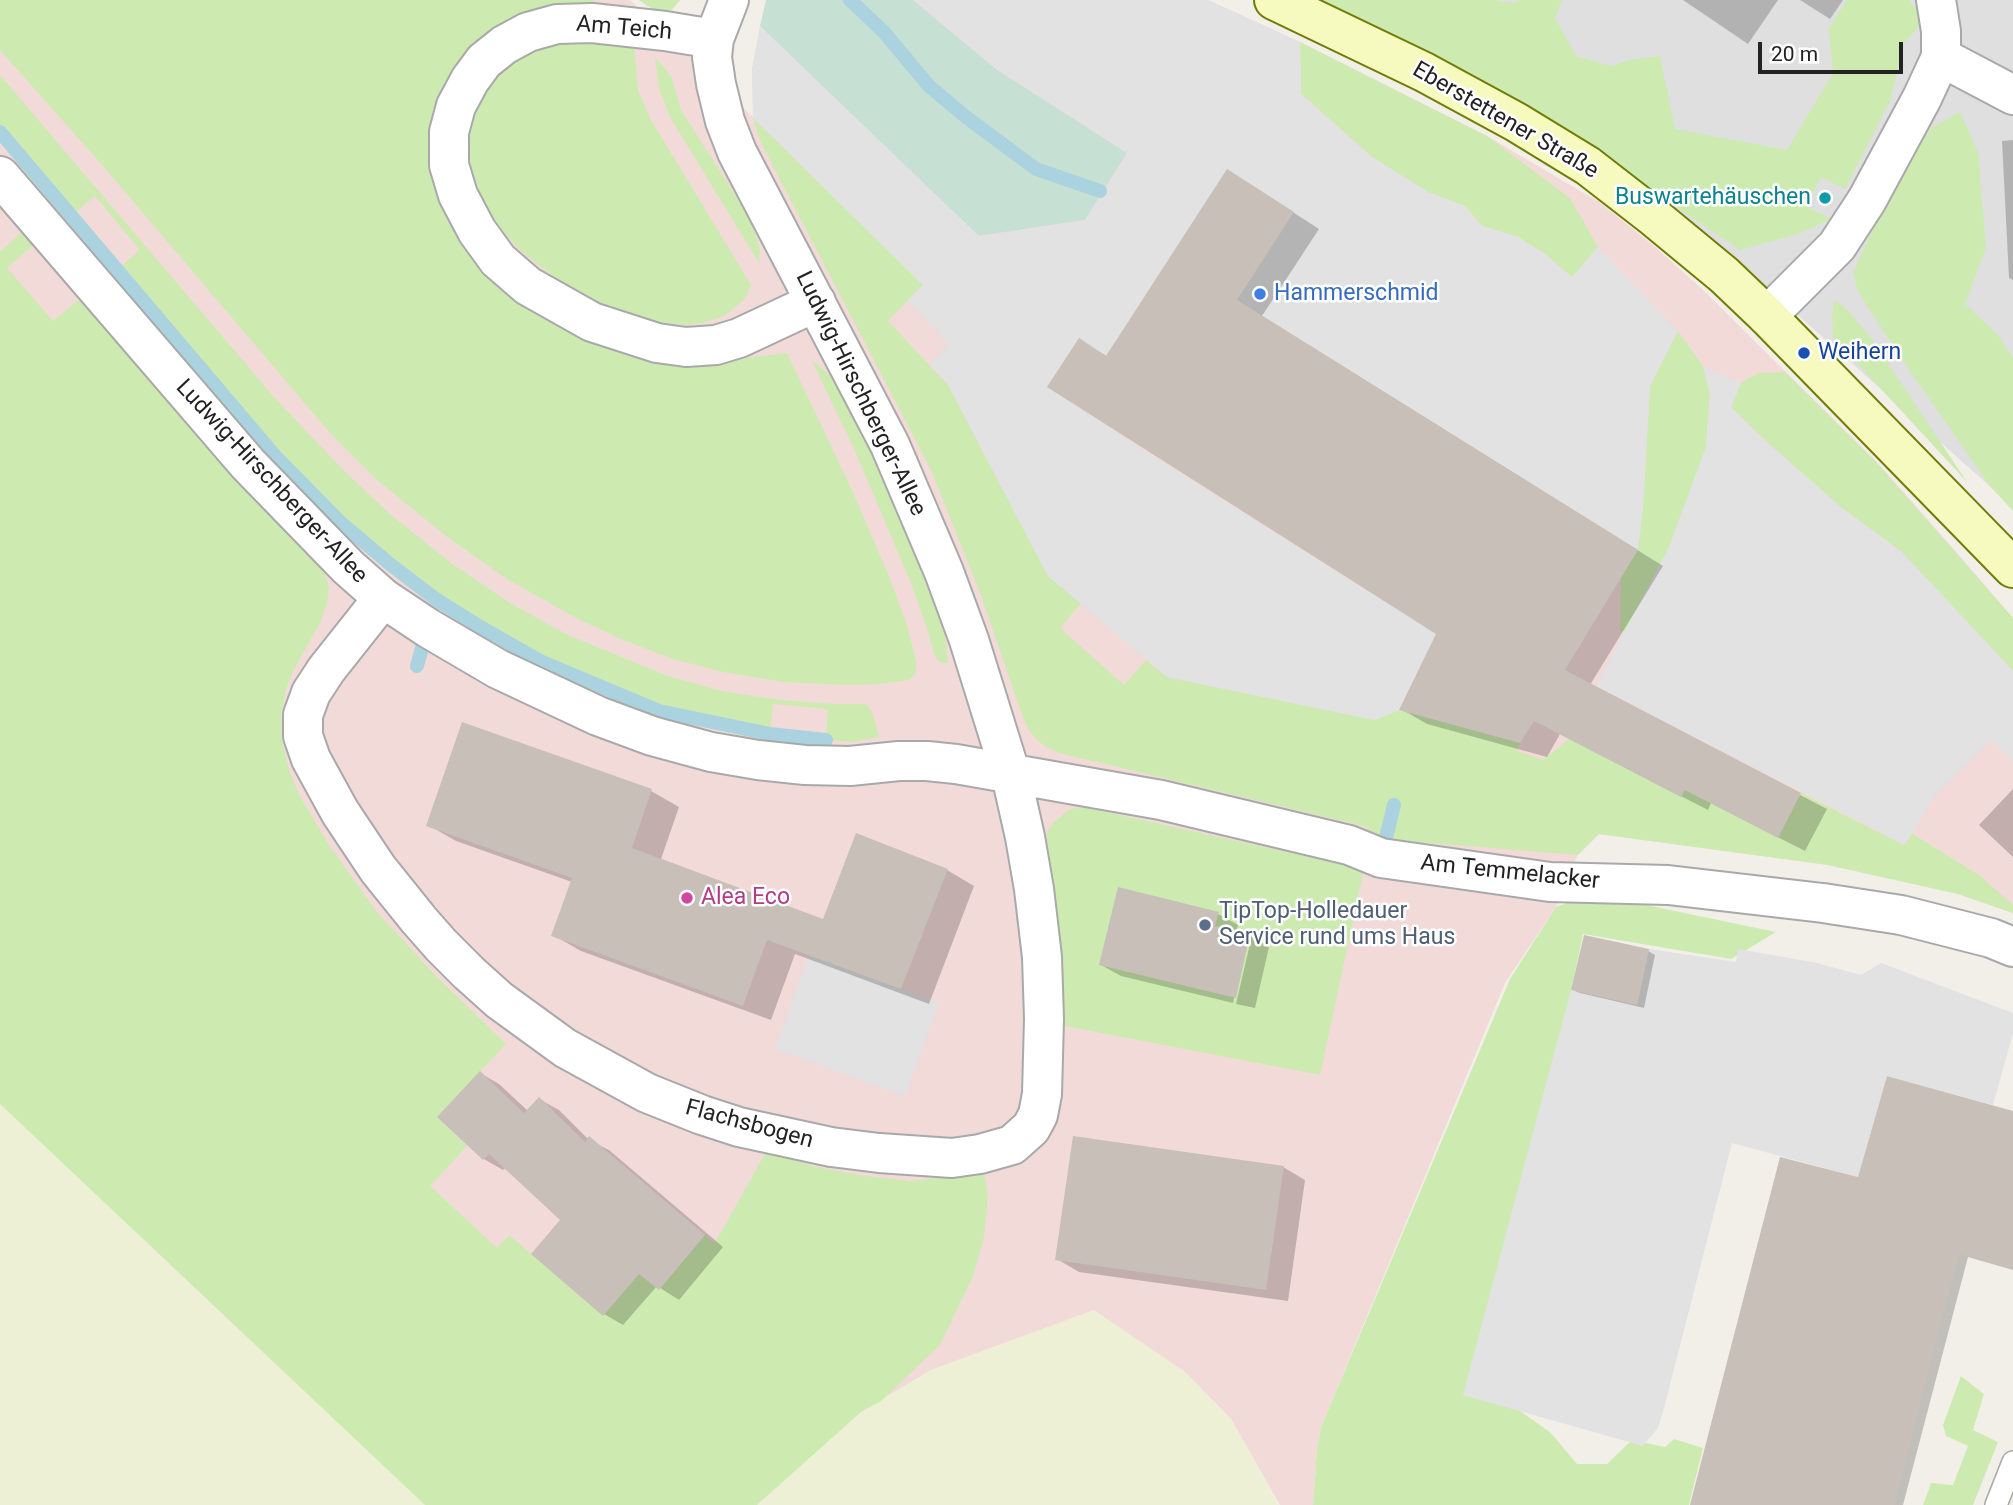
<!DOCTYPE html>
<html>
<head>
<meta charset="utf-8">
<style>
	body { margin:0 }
	#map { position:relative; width:2013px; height:1505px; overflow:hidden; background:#f2efe9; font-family:Roboto,sans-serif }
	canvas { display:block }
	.scale { position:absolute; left:1758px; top:42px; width:145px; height:32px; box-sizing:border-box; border:4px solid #222; border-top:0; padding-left:9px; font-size:21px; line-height:24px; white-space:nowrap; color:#222; -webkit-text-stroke:5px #fff; paint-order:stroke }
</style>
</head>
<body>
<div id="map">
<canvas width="2013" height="1505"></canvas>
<div class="scale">20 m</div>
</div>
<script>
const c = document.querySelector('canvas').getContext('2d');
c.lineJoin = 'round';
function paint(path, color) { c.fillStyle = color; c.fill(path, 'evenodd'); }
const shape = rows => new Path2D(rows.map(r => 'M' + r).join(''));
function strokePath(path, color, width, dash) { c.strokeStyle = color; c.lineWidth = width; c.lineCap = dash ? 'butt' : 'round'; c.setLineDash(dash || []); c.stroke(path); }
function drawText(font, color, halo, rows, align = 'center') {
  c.font = font + ' Roboto,sans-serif'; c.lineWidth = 5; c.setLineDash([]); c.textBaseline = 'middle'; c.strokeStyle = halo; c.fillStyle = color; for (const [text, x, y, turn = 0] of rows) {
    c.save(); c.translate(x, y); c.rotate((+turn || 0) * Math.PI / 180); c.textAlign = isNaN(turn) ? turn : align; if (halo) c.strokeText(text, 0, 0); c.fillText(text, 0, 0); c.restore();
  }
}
paint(shape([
	[1309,0,2013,0,2013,507,1716,242,1622,179]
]), '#e0dfdf');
paint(shape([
	[0,0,630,0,753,117,752,69,766,0,1208,0,1300,42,1487,136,1599,202,1654,246,1701,288,1876,461,1959,555,2013,618,2013,913,1958,894,1828,865,1599,834,1578,854,1556,907,1505,983,1321,1427,1317,1450,1313,1505,1280,1505,1231,1419,1185,1372,933,1369,861,1412,697,1481,0,751]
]), '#f2dad9');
paint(shape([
	[0,1104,425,1505,0,1505],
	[1094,1310,1185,1372,1231,1419,1279,1505,757,1505,861,1412,933,1369]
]), '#eef0d5');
paint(shape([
	[0,0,594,0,598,4,558,4,525,11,492,30,476,42,456,68,459,235,702,363,787,353,852,490,891,581,906,623,916,660,916,673,909,680,878,684,848,685,784,682,723,672,673,659,623,640,578,619,507,579,446,536,376,479,330,433,103,166,0,50],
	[639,0,680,0,672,10,658,13],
	[1323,0,1497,0,1501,2,1515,3,1517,0,1562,0,1555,18,1576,56,1612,66,1629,60,1660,56,1675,129,1787,150,1833,73,1829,28,1847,0,1909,0,1925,20,1904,43,1890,101,1845,189,1821,177,1806,206,1831,219,1798,234,1740,250,1589,148,1471,79],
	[563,41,593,41,634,45,638,90,651,120,751,285,745,299,724,316,703,323,684,325,659,322,636,317,602,306,574,292,521,251,505,234,483,202,471,169,470,137,475,115,486,87,508,62,537,48],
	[1300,42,1487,136,1570,198,1598,247,1572,278,1545,254,1518,237,1482,226,1465,206,1428,192,1372,157,1301,94],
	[655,57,671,76,681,110,746,212,756,235,760,251,759,263,670,117,659,88],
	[0,75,273,396,343,470,390,514,451,563,510,603,568,635,668,676,722,691,779,700,835,704,866,704,872,712,879,737,852,742,826,740,828,709,773,704,770,734,659,711,542,662,477,625,437,600,396,569,339,521,276,457,117,270,140,250,95,196,71,216,0,132],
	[1960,112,1978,152,1986,247,1965,304,1997,334,2013,358,2013,511,1990,486,1910,371,1867,306,1857,288,1853,272,1895,183,1931,128],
	[753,118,923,285,888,321,948,385,1048,576,1081,603,1060,628,1124,685,1146,660,1167,677,1374,720,1399,710,1520,743,1517,751,1543,760,1569,739,1681,796,1685,790,1778,837,1801,793,1904,845,1911,833,1979,875,2013,905,2013,913,1958,894,1828,865,1599,834,1578,855,1379,839,1364,826,1059,753,1044,746,1029,731,1021,712,980,593,931,470,760,141],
	[23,231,34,245,7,268,53,321,80,299,259,505,310,557,324,573,329,587,327,604,320,623,293,671,286,689,281,717,282,742,290,773,301,798,329,845,376,911,437,977,506,1044,437,1117,467,1146,430,1186,497,1248,509,1235,603,1315,639,1274,659,1290,705,1235,715,1243,767,1150,812,1166,859,1175,909,1181,984,1173,988,1196,984,1237,973,1276,940,1345,881,1401,861,1412,757,1505,425,1505,0,1104,0,252],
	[1834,300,1848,310,1873,341,1967,482,1833,337,1832,318],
	[1678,331,1703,366,1710,393,1706,447,1711,500,1669,547,1636,610,1643,633,1620,631,1621,577,1638,549,1643,507,1650,386],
	[812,361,825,371,841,386,857,419,920,567,945,635,948,663,942,663,937,659,933,651,927,629,911,583,855,451],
	[1785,372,1876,462,2013,618,2013,671,1902,552,1842,508,1769,444,1731,407,1741,383,1758,373],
	[1083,807,1364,869,1320,1075,1065,1026,1046,843,1047,833,1053,823,1070,809],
	[1593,894,1776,932,1731,959,1583,934,1488,1388,1551,1433,1577,1464,1607,1464,1632,1440,1665,1447,1674,1439,1703,1448,1689,1505,1313,1505,1317,1450,1321,1427,1510,979,1556,907],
	[1961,1376,1984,1394,1973,1430,1998,1442,1973,1505,1923,1505,1931,1483,1953,1485,1968,1446,1946,1436,1943,1425]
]), '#cdebb0');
paint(shape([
	[766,0,913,0,996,69,1127,153,1085,220,978,236,760,26]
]), '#c6e0d4');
paint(shape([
	[913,0,1208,0,1300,42,1301,94,1372,157,1428,192,1465,206,1482,226,1518,237,1545,254,1572,277,1598,247,1678,331,1650,386,1643,507,1638,550,1237,300,1106,356,1079,338,1047,387,1140,448,1436,634,1399,710,1375,720,1167,677,1048,576,948,385,930,364,949,345,907,301,923,285,753,118,752,69,760,26,979,236,1085,220,1127,153,996,69],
	[1703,366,1741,383,1731,407,1769,444,1842,508,1902,552,2013,671,2013,761,1991,740,1935,795,1905,845,1596,686,1669,547,1706,447,1710,394],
	[1649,949,1736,962,1738,949,1817,963,1861,975,1881,963,2013,1013,2013,1033,1993,1105,1887,1076,1858,1177,1732,1143,1664,1408,1658,1428,1643,1446,1463,1395,1571,990,1637,1005],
	[809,955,939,1003,905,1096,775,1049]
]), '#e2e2e2');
paint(shape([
	[1683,0,1778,0,1748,44],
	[1800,0,1843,0,1830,19],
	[2013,140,2013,280,2009,278,2002,141],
	[1254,187,1319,229,1262,316,1663,566,1590,685,1827,809,1805,851,1711,803,1708,810,1560,734,1547,757,1427,724,1401,709,1438,633,1079,340,1108,357],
	[2013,789,2013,857,1979,825],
	[651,791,679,807,661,859,824,921,947,870,974,886,929,1004,795,954,771,1020,581,951,553,935,572,882,456,841,428,825],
	[1218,914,1238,925,1236,933,1250,936,1269,947,1255,1008,1236,1004,1251,939,1247,939,1233,1003,1121,976,1101,965],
	[1648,951,1655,955,1644,1008,1580,993,1573,990],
	[480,1073,499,1084,528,1111,539,1099,559,1110,589,1140,609,1150,723,1247,679,1300,657,1286,623,1325,604,1314,562,1220,506,1167,503,1170,484,1159],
	[2013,1113,2013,1270,1968,1257,1903,1505,1692,1505,1859,1179],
	[1283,1167,1305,1180,1288,1301,1079,1272,1057,1259]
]), '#0003');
strokePath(shape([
	[850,0,883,31,929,86,966,117,1036,169,1100,191],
	[0,132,276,457,339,521,391,565,437,600,477,625,542,662,659,711,770,734,826,740],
	[417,666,427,630],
	[1381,858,1394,805]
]), '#aad3df', 14);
paint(shape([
	[1227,169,1294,212,1237,300,1638,550,1565,670,1801,793,1778,838,1685,790,1681,797,1534,721,1520,743,1399,710,1436,634,1047,387,1079,338,1106,356],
	[462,722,652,789,632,848,823,919,856,833,948,869,901,989,767,940,743,1006,551,936,572,878,426,826],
	[1118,887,1219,912,1215,926,1250,934,1236,998,1099,965],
	[1584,935,1649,949,1637,1005,1571,990],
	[480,1071,524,1113,539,1097,585,1142,589,1136,705,1235,659,1290,639,1274,603,1316,531,1254,560,1220,489,1154,483,1160,437,1117],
	[1887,1076,2013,1111,2013,1269,1959,1253,1894,1505,1690,1505,1780,1157,1858,1177],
	[1073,1136,1284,1166,1266,1290,1055,1260]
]), '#c7bfb8');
const service = shape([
	[1996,1505,2013,1462]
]);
const minor = shape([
	[714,39,665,31,592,23,557,24,528,32,504,45,484,61,470,80,456,106,449,132,449,165,458,195,477,231,498,260,528,286,592,322,657,343,686,347,716,345,739,338,816,302],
	[1941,57,2013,95],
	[0,176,248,464,348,567,383,598,428,628,498,669,598,716,652,736,711,752,758,760,805,765,850,766,899,761,927,761,956,764,1161,800,1349,845,1381,858,1550,882,1668,885,1823,903,1901,915,1991,938,2013,947],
	[1767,316,1837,246,1867,200,1922,98,1941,57,1941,31,1936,0],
	[383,598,326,670,311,693,303,715,303,736,311,759,340,812,378,869,419,920,441,945,469,973,499,1000,565,1048,647,1093,702,1115,739,1127,831,1147,879,1153,952,1158,980,1154,1012,1145,1031,1128,1038,1115,1042,1094,1044,1019,1042,957,1034,889,1025,837,1011,775,969,640,944,572,890,445,737,152,725,121,716,84,712,57,714,39,729,0]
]);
const secondary = shape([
	[1274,0,1424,72,1516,122,1588,166,1655,218,1724,275,1767,316,2013,568]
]);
strokePath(service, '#a9a9a9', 24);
strokePath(minor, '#a9a9a9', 42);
strokePath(secondary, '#707d05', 42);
strokePath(service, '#fff', 21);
strokePath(minor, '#fff', 38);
strokePath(secondary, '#f7fabf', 38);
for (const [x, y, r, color] of [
	[1825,198,7,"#0f9aa8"],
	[1260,294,7,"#3f7fe0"],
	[1804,353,7,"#1a4fb4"],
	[687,898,7,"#d1479c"],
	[1205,925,7,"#5c6f8a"]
]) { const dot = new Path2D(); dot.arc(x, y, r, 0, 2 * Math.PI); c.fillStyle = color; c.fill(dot); strokePath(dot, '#fff', 2.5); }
drawText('23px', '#222', '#fff', [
	["Am Teich",624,29,5],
	["Eberstettener Straße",1505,121,30],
	["Ludwig-Hirschberger-Allee",860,394,64],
	["Ludwig-Hirschberger-Allee",271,482,47],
	["Am Temmelacker",1510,873,6],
	["Flachsbogen",749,1125,15]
]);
drawText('23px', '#0d838f', '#fff', [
	["Buswartehäuschen",1811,198]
], 'right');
drawText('23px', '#366cbe', '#fff', [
	["Hammerschmid",1274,294]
], 'left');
drawText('23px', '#164399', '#fff', [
	["Weihern",1818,353]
], 'left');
drawText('23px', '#b23c85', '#fff', [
	["Alea Eco",701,898]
], 'left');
drawText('23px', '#4e5e75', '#fff', [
	["TipTop-Holledauer",1219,912],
	["Service rund ums Haus",1219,938]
], 'left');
</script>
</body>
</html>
